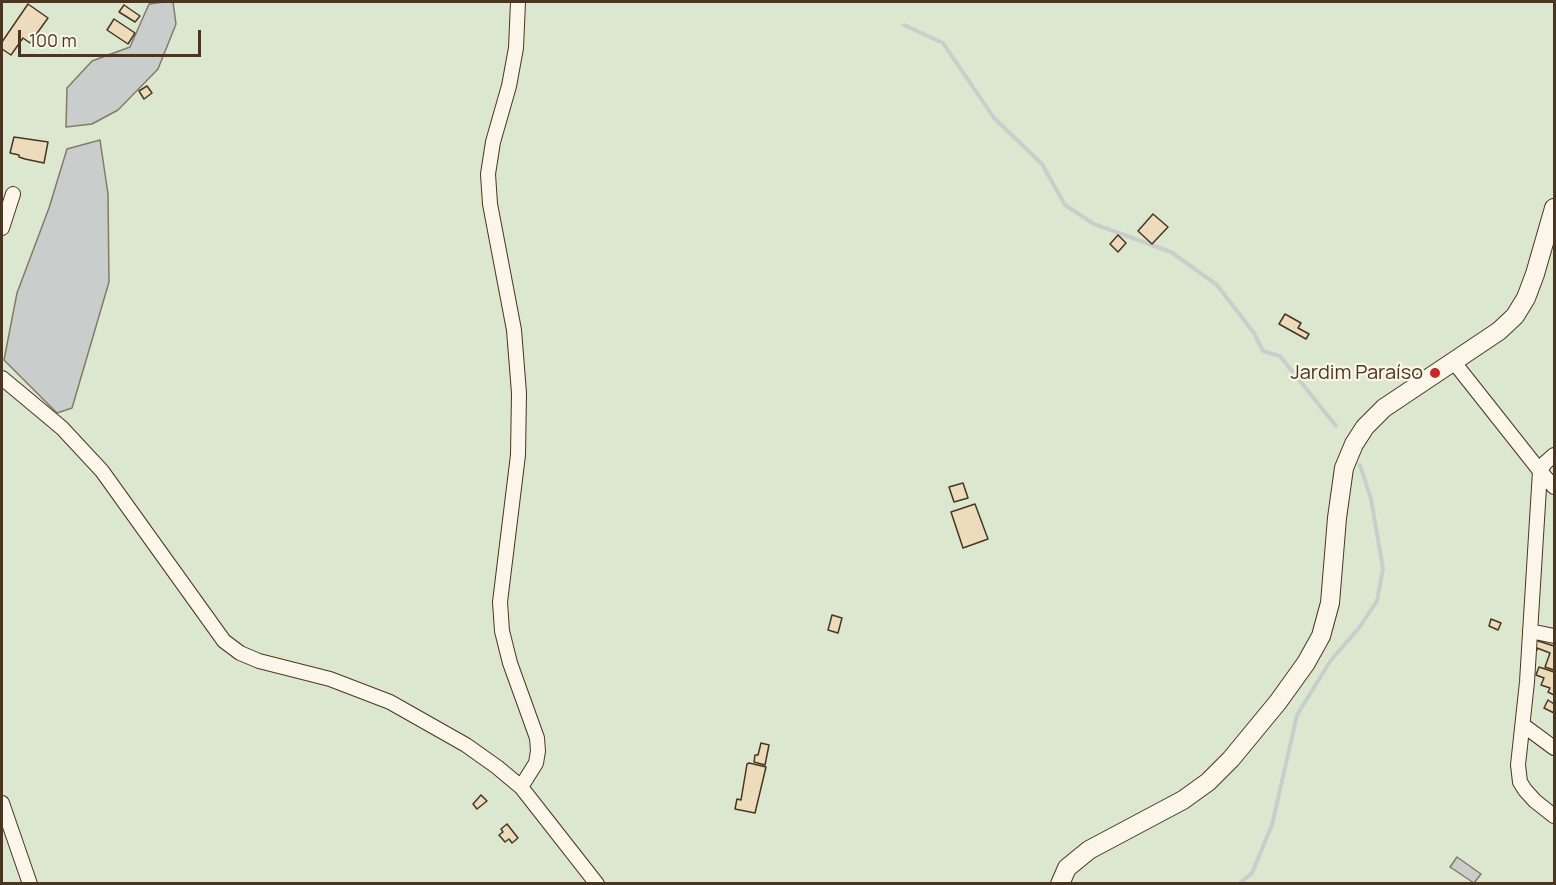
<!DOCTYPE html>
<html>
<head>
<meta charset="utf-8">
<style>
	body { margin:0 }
	#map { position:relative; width:1556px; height:885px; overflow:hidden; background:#fbf6e9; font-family:Manrope,sans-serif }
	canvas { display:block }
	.frame { position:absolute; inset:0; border:3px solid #4a3520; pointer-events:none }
	.scale { position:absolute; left:18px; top:30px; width:183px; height:27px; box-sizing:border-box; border:3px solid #4a3520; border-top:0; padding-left:8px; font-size:18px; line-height:21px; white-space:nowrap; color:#4a3520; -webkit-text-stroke:4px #fbf6e9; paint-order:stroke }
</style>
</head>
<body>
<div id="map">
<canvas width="1556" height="885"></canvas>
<div class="frame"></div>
<div class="scale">100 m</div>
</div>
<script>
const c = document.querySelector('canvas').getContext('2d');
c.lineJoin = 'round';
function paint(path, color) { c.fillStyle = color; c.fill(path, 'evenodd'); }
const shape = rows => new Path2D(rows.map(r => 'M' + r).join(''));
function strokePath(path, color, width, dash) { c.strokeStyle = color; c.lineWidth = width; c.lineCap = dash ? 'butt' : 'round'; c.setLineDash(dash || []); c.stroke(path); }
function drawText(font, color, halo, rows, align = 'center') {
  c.font = font + ' Manrope,sans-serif'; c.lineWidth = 4.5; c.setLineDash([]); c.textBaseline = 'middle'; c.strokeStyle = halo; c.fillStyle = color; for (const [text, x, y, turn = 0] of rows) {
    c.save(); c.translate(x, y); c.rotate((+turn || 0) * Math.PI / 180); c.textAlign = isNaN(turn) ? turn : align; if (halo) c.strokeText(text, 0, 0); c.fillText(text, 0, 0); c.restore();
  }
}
const green = shape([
	[2,2,1554,2,1554,883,2,884,2,2]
]);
paint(green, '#dce7d0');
strokePath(green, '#887966', 1.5);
const water = shape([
	[164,2,173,2,176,24,158,69,118,110,92,124,66,127,67,88,92,61,130,47,149,4,164,2],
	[100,140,108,194,109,282,72,408,57,413,4,360,17,293,49,208,67,149,100,140],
	[1457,857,1481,874,1474,883,1450,867,1457,857]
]);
paint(water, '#c9cecd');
strokePath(water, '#887966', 1.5);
strokePath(shape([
	[904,25,943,43,994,118,1042,164,1065,205,1094,224,1171,252,1217,285,1254,333,1263,351,1280,356,1336,426],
	[1239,884,1252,873,1272,825,1297,715,1331,660,1359,628,1377,601,1383,569,1371,499,1360,465]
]), '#c9cecd', 4);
const building = shape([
	[28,4,48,18,30,43,23,38,11,55,2,49,2,42,28,4],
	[124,5,140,16,135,22,119,12,124,5],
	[114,19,135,33,128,44,107,30,114,19],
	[147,86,152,93,144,99,139,91,147,86],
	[14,137,48,142,44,163,25,159,19,157,19,155,10,153,14,137],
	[1153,214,1168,227,1152,244,1138,231,1153,214],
	[1118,235,1126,243,1118,252,1110,244,1118,235],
	[1285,314,1301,323,1298,328,1309,334,1306,339,1279,324,1285,314],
	[963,483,968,498,954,502,949,487,963,483],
	[975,504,988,539,963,548,951,512,975,504],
	[832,615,842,618,838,633,828,630,832,615],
	[1491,619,1501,623,1498,630,1489,626,1491,619],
	[1535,640,1554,646,1554,670,1545,667,1550,653,1537,648,1537,650,1535,650,1535,640],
	[1539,667,1554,672,1554,695,1548,692,1550,688,1541,685,1544,678,1536,675,1539,667],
	[1548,700,1554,704,1554,713,1544,708,1548,700],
	[761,743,769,745,765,765,754,762,755,755,758,755,761,743],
	[749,763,766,767,755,813,735,809,737,799,741,800,747,764,749,763],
	[481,795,487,801,477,809,473,804,481,795],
	[507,824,518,838,512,843,509,839,505,842,499,835,503,832,501,829,507,824]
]);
paint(building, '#ecdcbc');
strokePath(building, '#4a3520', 1.5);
const minor = shape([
	[518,2,516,48,509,86,493,142,488,174,490,204,514,330,519,393,518,455,500,602,502,631,510,663,537,738,538,751,536,763,521,787],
	[2,228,13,194],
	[1453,361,1540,471,1554,487],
	[2,378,62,428,102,471,224,641,240,653,259,661,330,679,390,702,466,745,497,767,521,787,597,884],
	[1554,455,1545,463,1540,471,1527,682,1518,765,1520,782,1525,790,1535,801,1554,816],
	[1530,631,1554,636],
	[1523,725,1554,748],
	[2,803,30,884]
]);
const major = shape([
	[1060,884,1067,868,1089,850,1183,800,1208,782,1231,759,1278,702,1306,663,1321,636,1330,603,1337,518,1344,468,1354,444,1365,427,1384,408,1499,331,1515,316,1526,298,1535,274,1554,208]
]);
strokePath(minor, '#4a3520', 16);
strokePath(major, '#4a3520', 20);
strokePath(minor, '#fbf6e9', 14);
strokePath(major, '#fbf6e9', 18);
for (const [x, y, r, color] of [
	[1435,373,6,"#c62828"]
]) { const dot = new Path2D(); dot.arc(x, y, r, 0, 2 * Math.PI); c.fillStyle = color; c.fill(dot); strokePath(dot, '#fbf6e9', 2); }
drawText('20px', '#4a3520', '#fbf6e9', [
	["Jardim Paraíso",1423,373]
], 'right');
</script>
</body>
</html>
